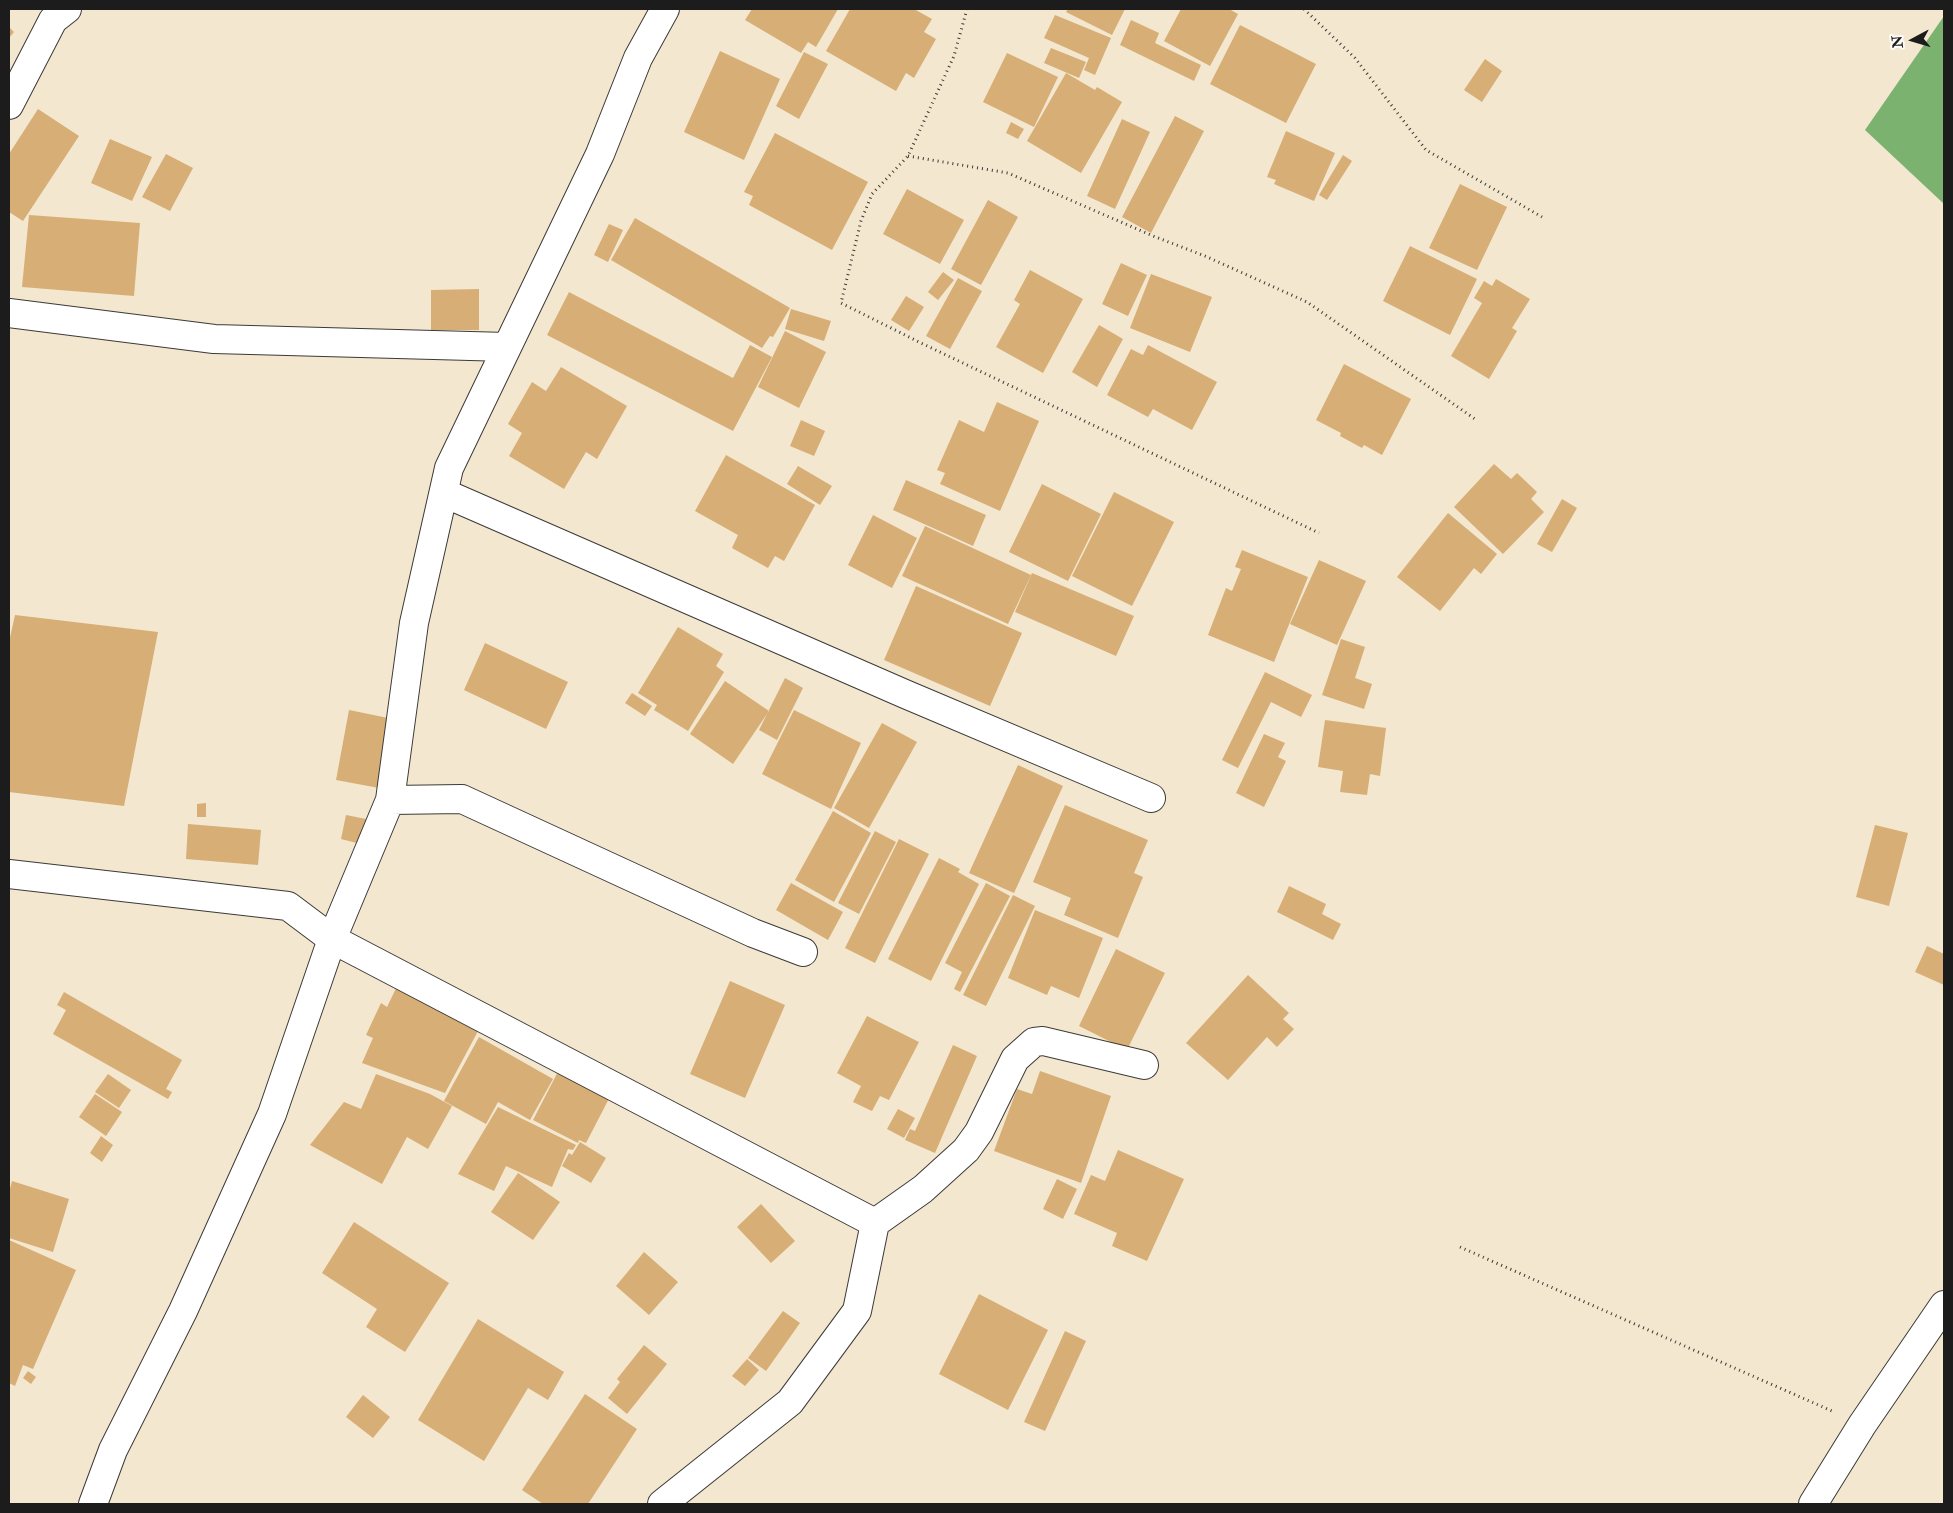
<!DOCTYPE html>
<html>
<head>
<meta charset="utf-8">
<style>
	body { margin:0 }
	#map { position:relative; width:1953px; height:1513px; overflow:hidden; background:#f3e7cf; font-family:"IM FELL Double Pica",serif }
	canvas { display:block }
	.frame { position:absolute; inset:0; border:10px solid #1c1c1c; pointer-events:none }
	.north { position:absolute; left:1888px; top:15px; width:50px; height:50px; -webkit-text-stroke:4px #fdfcf7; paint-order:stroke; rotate:264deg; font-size:14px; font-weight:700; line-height:20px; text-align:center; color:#1c1c1c }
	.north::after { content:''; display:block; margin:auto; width:18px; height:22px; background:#1c1c1c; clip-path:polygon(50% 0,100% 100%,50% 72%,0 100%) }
</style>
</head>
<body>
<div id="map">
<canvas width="1953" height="1513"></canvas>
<div class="frame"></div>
<div class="north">N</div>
</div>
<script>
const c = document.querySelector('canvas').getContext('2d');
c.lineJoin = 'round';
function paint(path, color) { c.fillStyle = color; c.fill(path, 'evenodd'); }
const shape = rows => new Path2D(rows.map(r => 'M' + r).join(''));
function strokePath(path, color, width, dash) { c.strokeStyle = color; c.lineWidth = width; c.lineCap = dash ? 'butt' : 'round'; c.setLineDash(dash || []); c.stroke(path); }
paint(shape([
	[1944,16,1944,204,1865,130]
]), '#7bb26f');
paint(shape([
	[752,9,838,9,816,47,808,42,801,53,745,20],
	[850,9,914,9,932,19,924,32,936,39,914,78,906,73,896,91,826,51],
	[1068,9,1125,9,1112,35,1066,12],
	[1181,9,1229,9,1238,14,1210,66,1164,41],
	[1055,15,1111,38,1095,75,1084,70,1089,58,1044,38],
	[1131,20,1159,33,1155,43,1201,65,1194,81,1120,45],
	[1240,25,1316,64,1286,123,1210,84],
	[9,27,14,32,9,38],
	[1051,48,1086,62,1079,78,1044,63],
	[720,51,780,79,744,160,684,132],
	[804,52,828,64,799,119,776,106],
	[1007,53,1058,77,1034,127,983,102],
	[1485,59,1502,71,1482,102,1464,90],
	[1066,73,1095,90,1097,87,1122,102,1081,173,1027,141],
	[38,109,79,136,23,221,9,212,9,154],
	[1175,116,1204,131,1151,233,1122,217],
	[1122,119,1150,132,1115,209,1087,196],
	[1011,122,1024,129,1018,139,1006,133],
	[1286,131,1335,153,1314,201,1274,184,1276,180,1267,177],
	[775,133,868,182,832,250,749,205,753,196,744,192],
	[110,139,152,157,132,201,91,183],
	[166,154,193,168,170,211,142,197],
	[1343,155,1352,161,1327,200,1319,195],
	[1460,184,1507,207,1477,270,1429,248],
	[907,189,964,220,940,264,883,234],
	[988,200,1018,217,981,285,951,269],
	[29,215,140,223,134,296,22,287],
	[635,218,790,308,773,337,770,336,762,348,611,260],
	[609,224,623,230,608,262,594,255],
	[1410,246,1477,279,1450,335,1383,301],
	[1121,263,1147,275,1128,316,1102,304],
	[1030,270,1083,299,1043,373,996,347,1020,304,1014,300],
	[943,272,954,280,938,300,928,292],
	[1151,274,1212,297,1190,352,1130,328],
	[958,278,982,291,950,349,926,336],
	[1496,279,1530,299,1512,328,1517,331,1489,379,1451,356,1482,303,1474,298,1484,281,1492,286],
	[479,289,479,330,431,330,431,290],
	[569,292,733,378,750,345,772,357,733,431,547,335],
	[906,296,924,307,909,331,891,320],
	[791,309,831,321,824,341,785,329],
	[1099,325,1123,339,1097,387,1072,372],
	[785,331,826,352,799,408,758,387],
	[1148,345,1217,382,1192,430,1153,409,1148,417,1107,395,1131,349,1143,355],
	[1344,364,1411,399,1382,455,1364,445,1362,448,1340,436,1341,433,1316,420],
	[561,367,627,406,597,459,586,452,564,489,509,456,522,433,508,424,532,382,546,391],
	[997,402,1039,421,1000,511,940,484,945,473,937,470,959,420,984,432],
	[801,420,825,431,814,456,790,446],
	[726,455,815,505,784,561,775,556,768,568,732,548,738,535,695,511],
	[1494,464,1511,479,1517,473,1537,492,1531,499,1544,512,1503,554,1454,507],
	[798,466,832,486,820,505,787,484],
	[906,480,986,515,973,546,893,510],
	[1042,484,1101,514,1068,581,1009,552],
	[1114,492,1174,522,1132,606,1072,576],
	[1562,499,1577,508,1552,552,1537,544],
	[1448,513,1497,554,1481,574,1474,568,1440,611,1397,577],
	[873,515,917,538,892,588,848,565],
	[925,526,1031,575,1008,624,902,576],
	[1242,550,1308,577,1274,662,1208,635,1226,588,1232,591,1241,569,1235,567],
	[1319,560,1366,581,1337,645,1290,624],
	[1032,573,1134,616,1116,656,1015,612],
	[916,586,1022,633,990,706,884,660],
	[15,615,158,632,124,806,9,792,9,642],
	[678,627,723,654,716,666,724,672,688,731,654,710,657,705,638,693],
	[1341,639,1365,647,1355,678,1372,684,1364,709,1322,695],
	[485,643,568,682,546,729,464,690],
	[1265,672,1312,695,1301,717,1271,702,1238,768,1222,760],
	[785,678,803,688,777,740,759,730],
	[725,681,769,711,733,764,690,734],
	[632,693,652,706,645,716,625,703],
	[349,710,393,719,379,788,336,780],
	[794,710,861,743,831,809,762,774],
	[1325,720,1386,728,1380,776,1370,774,1367,795,1340,792,1343,771,1318,767],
	[882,723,917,742,869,828,834,808],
	[1264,734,1285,743,1278,757,1286,761,1264,807,1236,793],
	[1018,765,1063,786,1014,893,969,873],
	[206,803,206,817,197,817,197,804],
	[1065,805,1148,840,1134,873,1143,877,1118,938,1064,915,1071,898,1033,882],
	[833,811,871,833,834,902,795,880],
	[346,815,366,819,361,844,341,839],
	[188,824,261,830,258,865,186,859],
	[1875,825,1908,833,1889,906,1856,897],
	[875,831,896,842,859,914,838,903],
	[899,839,929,854,875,963,845,948],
	[939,858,960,869,958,872,979,884,931,981,888,959],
	[791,883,843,912,828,940,776,910],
	[986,883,1010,896,960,992,954,989,962,972,945,963],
	[1289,886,1326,904,1322,914,1341,924,1333,940,1277,912],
	[1013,895,1035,906,986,1006,963,995],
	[1035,910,1103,938,1079,998,1051,986,1047,995,1008,978],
	[1927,946,1944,954,1944,985,1915,972],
	[1116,949,1165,973,1127,1050,1079,1026],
	[1248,975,1289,1013,1283,1019,1294,1029,1277,1047,1267,1037,1228,1080,1186,1043],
	[400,980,485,1018,445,1093,362,1063,373,1038,366,1035,381,1003,387,1007],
	[730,981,785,1005,745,1098,690,1074],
	[64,992,182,1060,166,1089,172,1092,168,1099,53,1034,66,1010,57,1005],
	[867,1016,919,1042,889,1100,880,1096,872,1111,853,1102,861,1086,837,1073],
	[479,1037,553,1079,530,1120,498,1102,486,1124,444,1101],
	[953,1045,977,1056,935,1153,905,1140,910,1129,915,1131],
	[563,1062,614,1089,586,1143,579,1140,578,1143,533,1120],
	[1040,1071,1111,1096,1081,1183,994,1151,1017,1089,1032,1094],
	[108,1074,131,1090,119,1108,95,1092],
	[376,1074,430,1094,452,1106,428,1149,407,1137,382,1184,310,1145,344,1102,361,1109],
	[95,1094,122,1112,106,1136,79,1117],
	[498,1107,576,1145,573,1150,568,1149,552,1187,506,1166,494,1191,458,1174],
	[898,1109,915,1118,904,1138,887,1129],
	[101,1136,113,1145,102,1162,90,1153],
	[580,1142,606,1158,591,1183,562,1166,569,1153,572,1155],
	[1118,1150,1184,1179,1147,1261,1112,1246,1117,1233,1074,1214,1091,1175,1105,1181],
	[518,1173,560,1202,533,1240,491,1212],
	[1057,1179,1077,1189,1063,1219,1043,1209],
	[12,1181,69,1199,53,1252,9,1238,9,1192],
	[761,1204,795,1241,771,1263,737,1227],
	[354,1222,449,1283,405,1352,366,1327,377,1309,322,1273],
	[9,1240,76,1270,33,1369,23,1365,15,1386,9,1383],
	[644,1252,678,1282,649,1315,616,1286],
	[979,1294,1048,1330,1008,1410,939,1374],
	[783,1311,800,1323,766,1371,748,1358],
	[478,1319,564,1372,548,1400,528,1388,484,1461,418,1420],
	[1065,1331,1086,1341,1045,1431,1024,1422],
	[644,1345,667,1364,627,1414,608,1398,620,1382,617,1379],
	[747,1359,759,1370,745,1386,732,1376],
	[28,1371,36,1377,31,1384,23,1378],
	[585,1394,637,1429,588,1504,543,1504,522,1490],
	[363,1395,390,1417,373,1438,346,1417]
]), '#d7ae75');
const minor = shape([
	[9,105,53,20,67,9],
	[9,313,214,339,507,347],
	[444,493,905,694,1151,798],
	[390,800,462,799,753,933,803,952],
	[9,874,288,906,332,939,875,1223],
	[93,1504,113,1450,183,1311,272,1114,332,939,390,800,414,623,449,468,600,154,638,58,665,9],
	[662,1504,790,1402,857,1311,875,1223,923,1189,966,1150,979,1132,1015,1059,1034,1042,1043,1041,1144,1065],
	[1813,1504,1862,1425,1944,1305]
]);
strokePath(minor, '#3c3a37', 30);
strokePath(shape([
	[967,9,954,56,908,156,872,194,861,221,841,303,921,343,1319,533],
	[1304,9,1355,58,1426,150,1542,217],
	[908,156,1008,173,1153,236,1205,256,1307,302,1475,419],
	[1460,1247,1832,1411]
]), '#3c3a37', 3, [1, 4]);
strokePath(minor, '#fff', 28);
</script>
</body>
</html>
